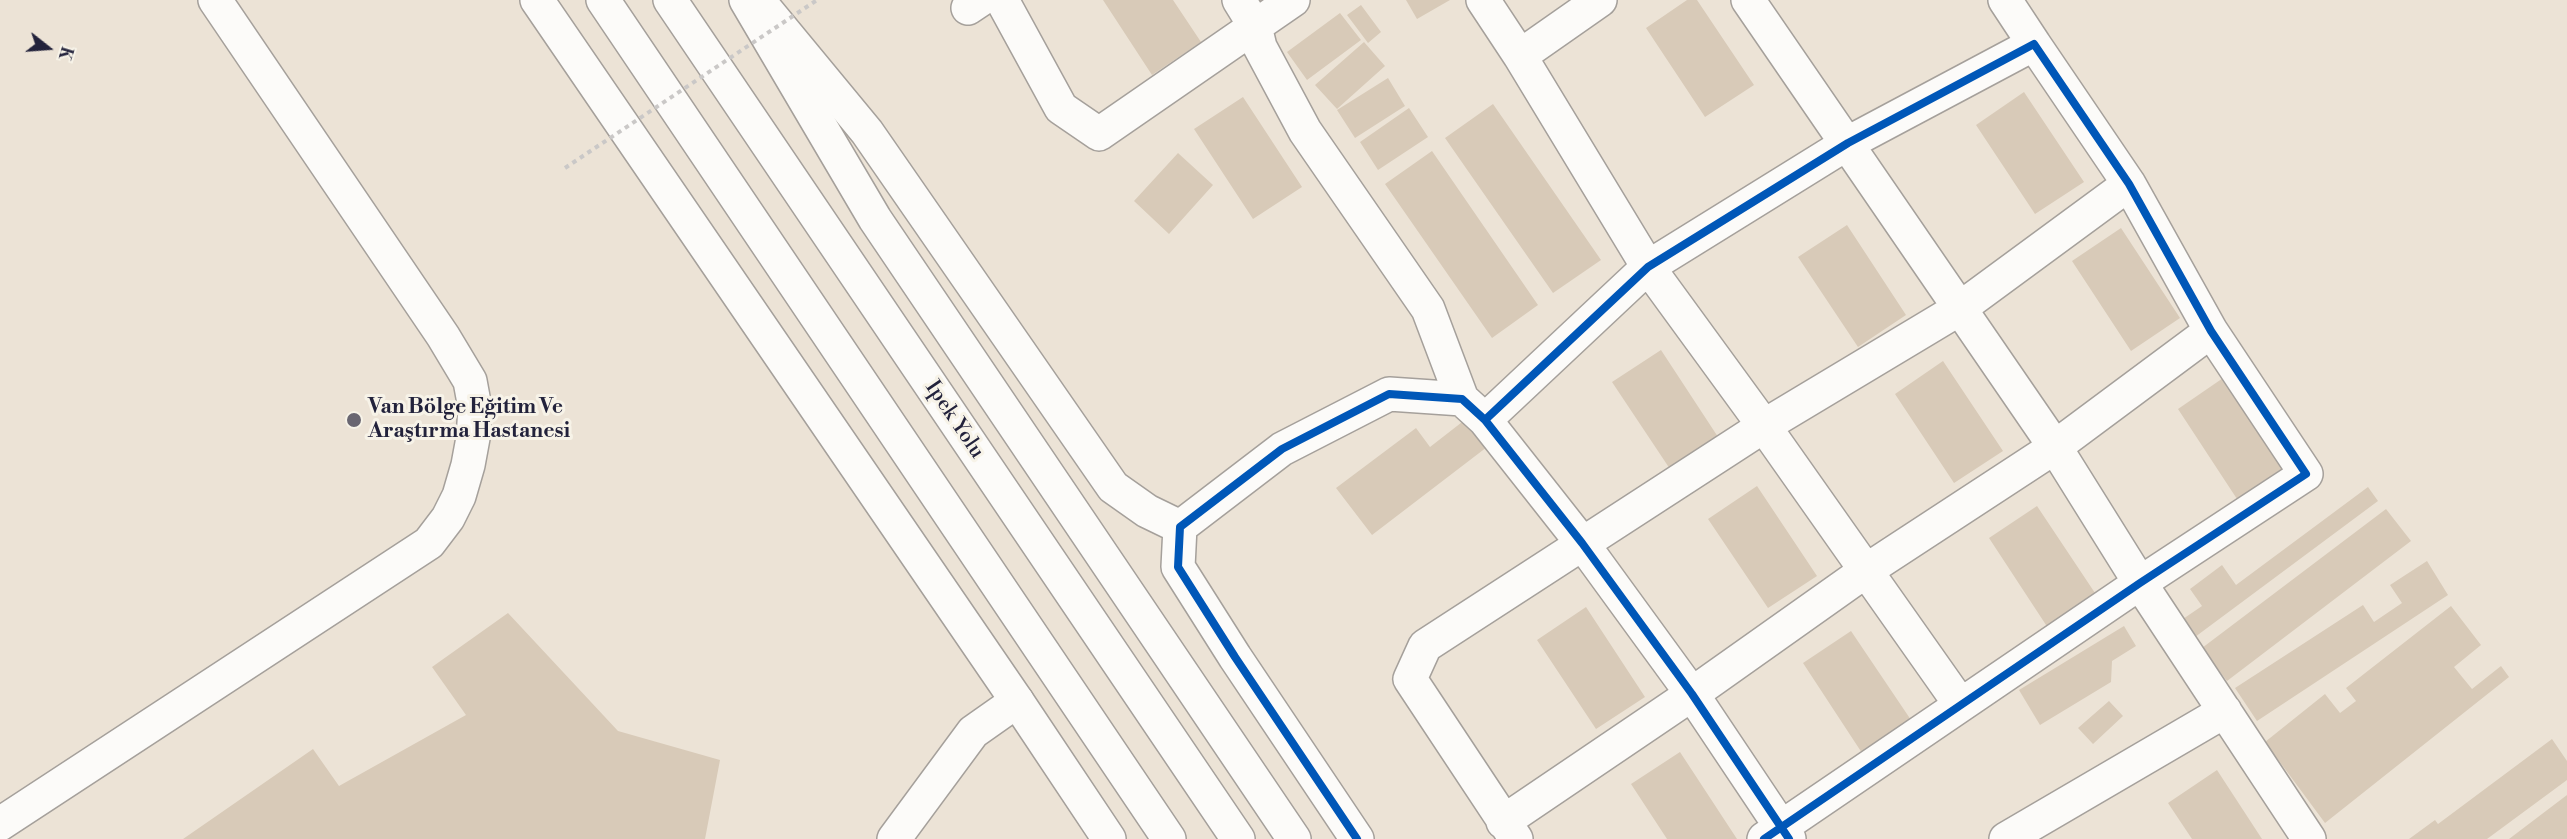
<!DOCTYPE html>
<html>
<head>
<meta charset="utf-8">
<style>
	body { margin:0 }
	#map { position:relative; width:2567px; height:839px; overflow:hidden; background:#ece3d6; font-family:"Libre Bodoni",serif }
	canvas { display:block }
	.north { position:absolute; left:18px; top:18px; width:60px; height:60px; -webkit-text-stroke:4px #f7f3e8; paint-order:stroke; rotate:107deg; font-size:16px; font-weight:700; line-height:24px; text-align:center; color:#22223b }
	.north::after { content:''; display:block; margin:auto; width:21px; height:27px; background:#22223b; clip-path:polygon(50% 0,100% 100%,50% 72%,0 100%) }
</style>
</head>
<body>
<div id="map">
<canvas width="2567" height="839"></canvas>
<div class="north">K</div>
</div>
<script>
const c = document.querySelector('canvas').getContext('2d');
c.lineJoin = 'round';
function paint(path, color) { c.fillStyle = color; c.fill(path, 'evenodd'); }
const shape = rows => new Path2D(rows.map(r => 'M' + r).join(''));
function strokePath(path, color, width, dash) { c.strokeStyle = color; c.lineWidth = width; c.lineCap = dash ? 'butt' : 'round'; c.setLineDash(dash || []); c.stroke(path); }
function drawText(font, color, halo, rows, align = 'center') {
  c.font = font + ' "Libre Bodoni",serif'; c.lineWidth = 6; c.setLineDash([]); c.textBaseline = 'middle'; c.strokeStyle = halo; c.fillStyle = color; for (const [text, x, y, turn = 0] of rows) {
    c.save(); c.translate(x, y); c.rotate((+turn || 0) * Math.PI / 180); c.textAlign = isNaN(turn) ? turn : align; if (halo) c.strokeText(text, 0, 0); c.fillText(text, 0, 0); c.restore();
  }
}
paint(shape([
	[1103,0,1173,0,1201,42,1152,75],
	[1406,0,1450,0,1417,19],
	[1687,0,1697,0,1754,85,1705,117,1646,28],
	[1361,5,1381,32,1368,43,1347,15],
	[1340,13,1361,40,1307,80,1287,52],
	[1364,42,1385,66,1337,109,1315,85],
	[1388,78,1405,106,1355,138,1337,110],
	[2024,92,2084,182,2035,214,1976,125],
	[1243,97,1302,187,1253,219,1194,129],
	[1493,104,1601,260,1553,293,1445,138],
	[1409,108,1428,137,1378,170,1360,142],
	[1432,151,1538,305,1492,338,1385,184],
	[1178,153,1213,185,1169,234,1134,201],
	[1847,225,1906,315,1858,347,1798,257],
	[2121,228,2180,318,2131,351,2072,261],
	[1661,350,1720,440,1672,472,1612,382],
	[1943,361,2003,451,1954,483,1895,394],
	[2226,376,2286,466,2237,499,2178,409],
	[1466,419,1487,447,1372,535,1336,488,1416,428,1430,447],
	[1757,486,1817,576,1768,608,1708,519],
	[2368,487,2378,501,2195,637,2183,619,2202,606,2190,589,2222,565,2236,585],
	[2037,506,2097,596,2048,628,1989,538],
	[2386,509,2411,541,2227,681,2202,648],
	[2427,561,2448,595,2257,721,2235,688,2363,605,2374,622,2402,603,2390,585],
	[2451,606,2481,645,2454,667,2472,689,2501,666,2509,677,2325,823,2265,742,2325,694,2340,713,2356,701,2346,688],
	[1586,607,1645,697,1596,729,1537,640],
	[508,613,618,731,720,760,705,839,183,839,313,749,339,786,466,715,432,667],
	[2124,626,2136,646,2112,661,2111,682,2040,725,2019,690],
	[1851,631,1911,720,1862,753,1803,663],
	[2109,701,2123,716,2093,744,2078,728],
	[2552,739,2567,761,2567,780,2487,839,2409,839,2435,820,2438,824],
	[1680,752,1737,839,1667,839,1631,784],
	[2217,770,2262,839,2192,839,2168,803],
	[2567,795,2567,839,2509,839]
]), '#d8cab8');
const street = shape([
	[758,0,867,132,1113,487,1147,511,1180,527],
	[1002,0,1061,108,1099,134,1293,0],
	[1239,0,1255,26,1260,47,1305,131,1428,309,1462,399],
	[1483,0,1520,56,1648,267,1764,426,1960,704],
	[1748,0,2055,447,2140,583,2309,839],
	[2005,0,2034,44],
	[968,8,980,0],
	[1520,56,1600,0],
	[1485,420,1648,267,1848,143,2034,44,2129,184,2211,331,2306,474,2140,583,1764,839],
	[1503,822,1692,694,1867,570,2055,447,2211,331],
	[0,824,429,543,448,518,459,496,468,465,473,438,475,408,470,381,443,336,215,0],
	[894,839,973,732,1017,701],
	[1357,839,1235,657,1178,567,1180,527,1282,449,1389,394,1462,399,1485,420,1582,543,1692,694,1789,839],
	[1516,839,1410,679,1425,646,1764,426,1959,309,2129,184],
	[2006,839,2225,711]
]);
const secondary = shape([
	[537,0,1017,701,1109,839],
	[746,0,875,219,1294,839]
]);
const highway = shape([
	[603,0,1169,839],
	[670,0,1238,839]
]);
strokePath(street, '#a5a09b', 36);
strokePath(secondary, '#a5a09b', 36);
strokePath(highway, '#a5a09b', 36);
strokePath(street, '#fcfbf9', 33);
strokePath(secondary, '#fcfbf9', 33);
strokePath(highway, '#fcfbf9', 33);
strokePath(shape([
	[565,168,817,0]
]), '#cac8c7', 4, [4.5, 4.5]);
strokePath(shape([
	[1485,420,1648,267,1848,143,2034,44,2129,184,2211,331,2306,474,2140,583,1764,839],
	[1357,839,1235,657,1178,567,1180,527,1282,449,1389,394,1462,399,1485,420,1582,543,1692,694,1789,839]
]), '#0057b8', 8);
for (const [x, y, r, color] of [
	[354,420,8,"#696671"]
]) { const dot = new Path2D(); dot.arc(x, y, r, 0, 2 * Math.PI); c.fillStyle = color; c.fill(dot); strokePath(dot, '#f7f3e8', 2); }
drawText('bold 21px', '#22223b', '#f7f3e8', [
	["Van Bölge Eğitim Ve",368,408],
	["Araştırma Hastanesi",368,432]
], 'left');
drawText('21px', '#22223b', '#f7f3e8', [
	["Ipek Yolu",954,420,56]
]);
</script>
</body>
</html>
